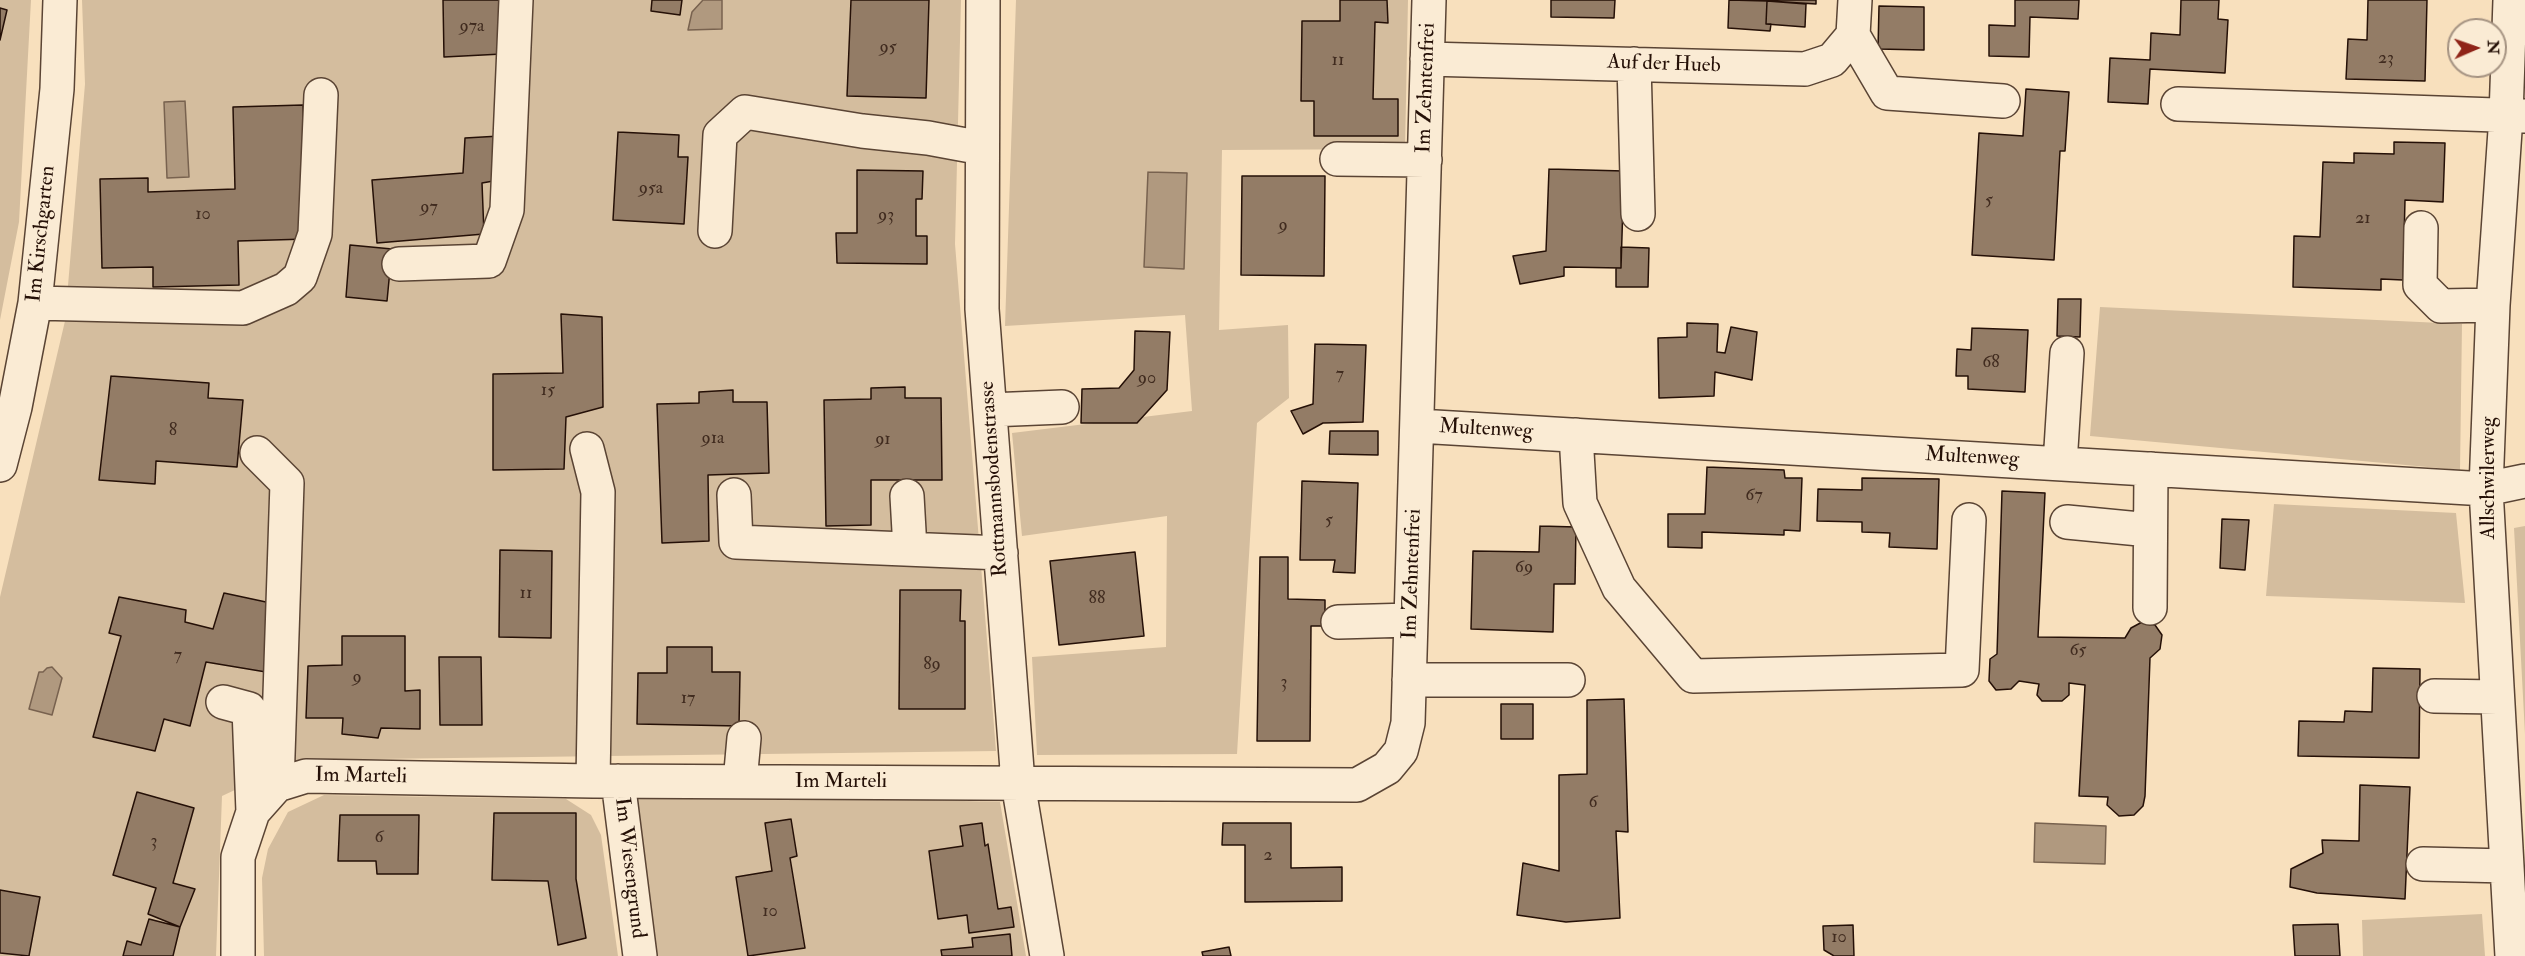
<!DOCTYPE html>
<html>
<head>
<meta charset="utf-8">
<style>
	body { margin:0 }
	#map { position:relative; width:2525px; height:956px; overflow:hidden; background:#f8e0bd; font-family:"IM FELL Double Pica",serif }
	canvas { display:block }
	.north { position:absolute; left:2447px; top:18px; width:60px; height:60px; box-sizing:border-box; background:#faebd4; border:2px solid #a59382; border-radius:50%; rotate:88deg; font-size:16px; font-weight:700; line-height:24px; text-align:center; color:#251007 }
	.north::after { content:''; display:block; margin:auto; width:21px; height:27px; background:#8f2418; clip-path:polygon(50% 0,100% 100%,50% 72%,0 100%) }
</style>
</head>
<body>
<div id="map">
<canvas width="2525" height="956"></canvas>
<div class="north">N</div>
</div>
<script>
const c = document.querySelector('canvas').getContext('2d');
c.lineJoin = 'round';
function paint(path, color) { c.fillStyle = color; c.fill(path, 'evenodd'); }
const shape = rows => new Path2D(rows.map(r => 'M' + r).join(''));
function strokePath(path, color, width, dash) { c.strokeStyle = color; c.lineWidth = width; c.lineCap = dash ? 'butt' : 'round'; c.setLineDash(dash || []); c.stroke(path); }
function drawText(font, color, halo, rows, align = 'center') {
  c.font = font + ' "IM FELL Double Pica",serif'; c.lineWidth = 6; c.setLineDash([]); c.textBaseline = 'middle'; c.strokeStyle = halo; c.fillStyle = color; for (const [text, x, y, turn = 0] of rows) {
    c.save(); c.translate(x, y); c.rotate((+turn || 0) * Math.PI / 180); c.textAlign = isNaN(turn) ? turn : align; if (halo) c.strokeText(text, 0, 0); c.fillText(text, 0, 0); c.restore();
  }
}
paint(shape([
	[0,0,31,0,19,222,0,320],
	[82,0,961,0,955,244,996,751,299,760,222,796,216,956,0,956,0,597,65,321,85,84],
	[1016,0,1408,0,1405,149,1222,150,1219,330,1288,325,1289,398,1257,423,1237,754,1037,755,1032,657,1166,647,1167,516,1022,536,1012,433,1192,411,1185,315,1005,326],
	[2100,307,2462,324,2460,470,2090,436],
	[2274,504,2456,513,2465,603,2266,596],
	[2525,526,2525,734,2514,528],
	[635,792,1000,802,1026,956,656,956],
	[324,795,566,799,591,815,601,835,618,956,264,956,262,878,268,849,288,812],
	[2482,914,2485,956,2363,956,2362,920]
]), '#d4bd9e');
const water = shape([
	[703,0,722,0,722,29,688,30,692,12,703,0],
	[185,101,189,177,167,178,164,102,185,101],
	[1148,172,1187,173,1184,269,1144,267,1148,172],
	[52,667,62,678,52,715,29,709,39,672,43,672,47,668,52,667],
	[2035,823,2106,826,2105,864,2034,862,2035,823]
]);
paint(water, '#b0997f');
strokePath(water, '#78624f', 1.5);
const building = shape([
	[443,0,499,0,502,54,444,57,443,0],
	[652,0,682,0,680,15,651,11,652,0],
	[851,0,929,0,926,98,847,96,851,0],
	[1340,0,1387,0,1388,23,1375,22,1373,99,1398,99,1398,136,1314,136,1314,101,1301,101,1302,21,1340,21,1340,0],
	[1551,0,1615,0,1614,18,1551,17,1551,0],
	[1729,0,1767,1,1766,24,1771,24,1770,31,1728,28,1729,0],
	[1754,0,1816,0,1816,4,1754,0],
	[2015,0,2079,0,2078,19,2030,17,2029,57,1989,56,1989,25,2015,26,2015,0],
	[2181,0,2219,0,2218,19,2228,20,2225,73,2150,69,2148,104,2108,102,2110,58,2150,60,2151,33,2180,35,2181,0],
	[2368,0,2427,0,2425,81,2346,79,2348,39,2367,40,2368,0],
	[1767,1,1806,4,1805,27,1766,24,1767,1],
	[1879,6,1924,7,1924,50,1878,49,1879,6],
	[0,8,7,10,0,40,0,8],
	[2026,89,2069,92,2065,151,2060,151,2054,260,1972,255,1979,133,2023,136,2026,89],
	[303,105,307,239,238,241,239,285,153,287,153,267,102,268,100,179,148,178,148,192,235,189,233,107,303,105],
	[618,132,679,135,678,157,688,157,684,224,613,220,618,132],
	[500,136,499,180,482,183,484,234,377,243,372,180,463,173,465,138,500,136],
	[2394,142,2445,143,2443,202,2405,200,2403,280,2381,279,2381,290,2293,287,2294,236,2320,237,2323,162,2354,163,2354,153,2394,154,2394,142],
	[1549,169,1624,171,1621,268,1564,267,1564,276,1520,284,1513,256,1546,251,1549,169],
	[857,170,923,171,922,199,916,199,916,236,927,236,927,264,837,263,836,233,857,233,857,170],
	[1242,176,1325,176,1324,276,1241,275,1242,176],
	[350,245,392,249,387,301,346,297,350,245],
	[1621,247,1649,248,1648,287,1616,287,1616,268,1621,268,1621,247],
	[2058,299,2081,299,2080,337,2057,336,2058,299],
	[561,314,602,317,603,407,566,417,564,469,493,470,493,374,563,373,561,314],
	[1687,323,1718,324,1717,352,1725,353,1731,327,1757,332,1752,380,1715,372,1714,396,1659,398,1658,338,1687,337,1687,323],
	[1972,328,2028,330,2025,392,1968,389,1968,376,1956,376,1957,349,1971,350,1972,328],
	[1135,331,1170,332,1167,390,1137,423,1081,423,1082,389,1119,388,1134,370,1135,331],
	[1315,344,1366,345,1363,422,1323,423,1303,434,1291,411,1313,404,1315,344],
	[111,376,209,383,208,398,243,400,237,467,156,461,155,484,99,480,111,376],
	[905,387,905,398,941,398,942,480,871,480,871,525,826,526,824,400,871,399,871,388,905,387],
	[733,390,733,402,767,402,769,473,708,475,709,541,662,543,657,404,699,403,699,392,733,390],
	[1330,431,1378,431,1378,455,1329,454,1330,431],
	[1707,467,1784,470,1785,478,1802,478,1800,531,1784,530,1784,535,1702,532,1702,548,1668,547,1668,514,1705,514,1707,467],
	[1862,478,1939,479,1937,549,1889,547,1890,533,1862,532,1862,522,1817,521,1818,489,1862,490,1862,478],
	[1302,481,1358,483,1355,573,1333,572,1335,560,1300,560,1302,481],
	[2002,491,2045,493,2038,637,2125,638,2131,628,2144,621,2155,625,2162,635,2160,649,2150,658,2145,796,2143,806,2134,815,2119,816,2107,805,2108,797,2079,796,2085,685,2069,683,2069,695,2062,701,2042,701,2037,695,2039,684,2019,681,2011,689,1996,690,1989,681,1990,659,1997,654,2002,491],
	[2222,519,2249,520,2245,570,2220,568,2222,519],
	[1540,526,1576,527,1575,584,1554,584,1553,632,1471,629,1473,551,1539,552,1540,526],
	[500,550,552,551,551,638,499,637,500,550],
	[1135,552,1144,636,1059,645,1050,561,1135,552],
	[1260,557,1288,557,1288,599,1325,600,1325,626,1311,626,1310,741,1257,741,1260,557],
	[900,590,961,590,960,621,965,621,965,709,899,709,900,590],
	[224,593,266,602,266,672,206,662,190,726,164,719,155,751,93,737,121,636,109,633,119,597,186,610,185,622,213,629,224,593],
	[342,636,405,636,405,691,420,690,420,729,381,728,378,738,342,734,343,718,306,718,308,666,342,665,342,636],
	[667,647,712,647,712,672,740,672,739,726,637,724,638,673,667,673,667,647],
	[439,657,481,657,482,725,440,725,439,657],
	[2373,668,2420,669,2419,758,2298,756,2299,721,2344,722,2345,711,2372,712,2373,668],
	[1624,699,1628,832,1616,831,1620,918,1566,922,1517,915,1523,863,1559,871,1559,775,1587,774,1587,700,1624,699],
	[1501,704,1533,704,1533,739,1501,739,1501,704],
	[2360,785,2410,787,2405,899,2317,893,2290,887,2291,869,2323,853,2322,840,2359,841,2360,785],
	[137,792,194,808,173,883,195,889,180,927,148,914,156,888,113,875,137,792],
	[494,813,576,813,576,879,586,938,558,945,548,881,492,880,494,813],
	[340,815,419,815,418,874,377,874,376,861,338,861,340,815],
	[791,819,797,856,790,858,805,948,748,956,736,877,772,871,765,823,791,819],
	[982,823,985,846,988,844,998,909,1011,907,1014,927,969,933,967,915,938,919,929,851,963,846,960,826,982,823],
	[1223,823,1291,823,1291,868,1342,867,1342,901,1245,902,1245,845,1222,845,1223,823],
	[0,890,40,897,29,956,0,953,0,890],
	[149,919,180,927,173,956,123,956,127,941,141,945,149,919],
	[2338,924,2340,956,2295,956,2293,925,2338,924],
	[1853,925,1854,956,1834,956,1824,950,1823,926,1853,925],
	[1010,934,1012,956,942,956,941,950,973,947,972,938,1010,934],
	[1229,947,1231,956,1203,956,1202,952,1229,947]
]);
paint(building, '#937c66');
strokePath(building, '#251007', 1.5);
const minor = shape([
	[983,0,982,309,1018,783,1047,956],
	[2510,0,2506,116,2493,305,2486,489,2512,956],
	[1853,35,1887,93,2003,101],
	[1427,59,1805,69,1832,60,1853,35,1855,0],
	[1634,64,1638,214],
	[2178,104,2525,116],
	[1337,159,1425,160],
	[2421,228,2420,285,2441,306,2493,305],
	[715,231,720,135,745,112,862,131,928,138,982,148],
	[399,264,489,261,507,210,516,0],
	[35,303,243,308,286,289,300,277,315,234,321,95],
	[990,410,1062,407],
	[1418,426,2486,489,2525,481],
	[1576,435,1580,503,1619,588,1693,676,1962,670,1969,520],
	[587,449,598,492,593,781],
	[257,453,287,483,277,785],
	[2060,464,2067,353],
	[0,465,15,407,35,303,57,89,60,0],
	[734,495,736,542,1001,553],
	[907,496,910,549],
	[2067,522,2150,530],
	[2150,608,2151,469],
	[1338,622,1411,620],
	[1409,680,1568,680],
	[2434,696,2497,697],
	[223,702,249,709,253,812],
	[618,781,640,956],
	[740,782,744,738],
	[2423,864,2507,866],
	[238,956,238,857,253,812,277,785,306,776,593,781,1357,785,1387,768,1401,751,1408,723,1429,0]
]);
strokePath(minor, '#5a4434', 36);
strokePath(minor, '#faebd4', 33);
drawText('18px', '#402b1f', null, [
	["97a",472,27],
	["95",888,48],
	["23",2386,59],
	["11",1338,61],
	["95a",651,189],
	["5",1989,201],
	["97",429,208],
	["10",203,215],
	["93",886,216],
	["21",2363,219],
	["9",1283,226],
	["68",1991,363],
	["7",1340,375],
	["90",1147,379],
	["15",548,391],
	["8",173,431],
	["91a",713,439],
	["91",883,440],
	["67",1754,496],
	["5",1329,521],
	["69",1524,568],
	["11",526,594],
	["88",1097,599],
	["65",2078,651],
	["7",178,656],
	["89",932,665],
	["9",357,678],
	["3",1284,683],
	["17",688,699],
	["6",1593,803],
	["6",379,838],
	["3",154,842],
	["2",1268,856],
	["10",770,912],
	["10",1839,938]
]);
drawText('21px', '#251007', '#faebd4', [
	["Auf der Hueb",1664,65,2],
	["Im Zehntenfrei",1427,88,-88],
	["Im Kirschgarten",42,234,-84],
	["Multenweg",1486,430,3],
	["Multenweg",1972,458,3],
	["Allschwilerweg",2489,478,-90],
	["Rottmannsbodenstrasse",995,479,-94],
	["Im Zehntenfrei",1413,574,-88],
	["Im Marteli",361,777,1],
	["Im Marteli",841,782],
	["Im Wiesengrund",629,868,83]
]);
</script>
</body>
</html>
